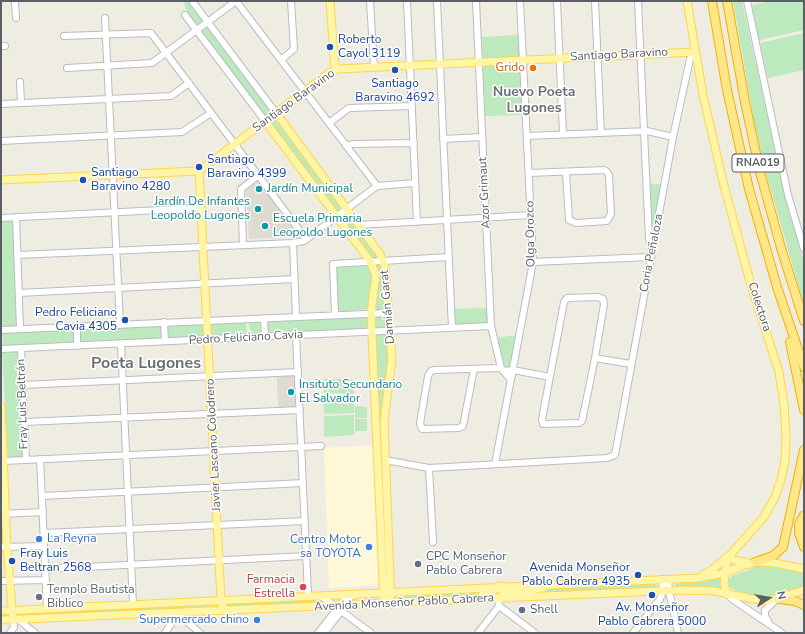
<!DOCTYPE html>
<html>
<head>
<meta charset="utf-8">
<style>
	body { margin:0 }
	#map { position:relative; width:805px; height:634px; overflow:hidden; background:#efede2; font-family:"Nunito Sans",sans-serif }
	canvas { display:block }
	.frame { position:absolute; inset:0; border:2px solid #5a5e65; pointer-events:none }
	.north { position:absolute; left:749px; top:578px; width:40px; height:40px; -webkit-text-stroke:3px #fff; paint-order:stroke; rotate:78deg; font-size:11px; font-weight:700; line-height:16px; text-align:center; color:#5a5e65 }
	.north::after { content:''; display:block; margin:auto; width:14px; height:18px; background:#5a5e65; clip-path:polygon(50% 0,100% 100%,50% 72%,0 100%) }
</style>
</head>
<body>
<div id="map">
<canvas width="805" height="634"></canvas>
<div class="frame"></div>
<div class="north">N</div>
</div>
<script>
const c = document.querySelector('canvas').getContext('2d');
c.lineJoin = 'round';
function paint(path, color) { c.fillStyle = color; c.fill(path, 'evenodd'); }
const shape = rows => new Path2D(rows.map(r => 'M' + r).join(''));
function strokePath(path, color, width, dash) { c.strokeStyle = color; c.lineWidth = width; c.lineCap = dash ? 'butt' : 'round'; c.setLineDash(dash || []); c.stroke(path); }
function drawText(font, color, halo, rows, align = 'center') {
  c.font = font + ' "Nunito Sans",sans-serif'; c.lineWidth = 3; c.setLineDash([]); c.textBaseline = 'middle'; c.strokeStyle = halo; c.fillStyle = color; for (const [text, x, y, turn = 0] of rows) {
    c.save(); c.translate(x, y); c.rotate((+turn || 0) * Math.PI / 180); c.textAlign = isNaN(turn) ? turn : align; if (halo) c.strokeText(text, 0, 0); c.fillText(text, 0, 0); c.restore();
  }
}
paint(shape([
	[374,445,379,585,329,588,324,448]
]), '#fff8d7');
paint(shape([
	[259,181,299,237,249,239,246,191],
	[294,376,295,407,278,407,277,377]
]), '#dedcd1');
paint(shape([
	[184,1,190,1,205,21,198,26,185,8],
	[733,1,742,1,789,214,804,261,804,305,766,173,755,127],
	[771,1,804,1,804,30,759,40,752,5],
	[208,26,272,112,265,117,202,31],
	[804,33,804,70,768,78,760,43],
	[520,35,521,58,483,60,482,37],
	[522,64,524,115,485,116,483,65],
	[276,119,342,208,336,212,270,124],
	[648,183,663,185,652,243],
	[347,213,380,257,378,259,372,259,340,218],
	[14,219,19,327,2,328,1,220],
	[381,263,385,310,376,311,373,310,373,264],
	[368,265,373,276,367,309,338,312,336,267],
	[487,308,487,323,485,324,454,324,453,309],
	[368,315,369,330,250,336,249,321],
	[375,315,385,315,387,328,373,329,372,317],
	[246,321,247,336,211,338,210,322],
	[204,322,205,338,166,340,165,324],
	[163,324,163,340,80,344,79,328],
	[75,328,75,344,3,347,2,331],
	[385,333,388,335,390,358,384,405,387,588,385,588,373,336,376,334],
	[517,335,512,364,509,367,505,367,496,338],
	[19,350,24,458,8,459,2,351],
	[323,379,353,379,354,394,324,393],
	[323,395,354,395,354,413,324,414],
	[355,406,367,407,367,418,355,418],
	[354,415,354,435,324,437,324,416],
	[355,419,367,419,367,431,355,431],
	[760,566,775,567,804,573,804,587,768,597,748,595,729,587,728,580,734,575],
	[723,577,723,589,673,587,677,583,707,581],
	[632,583,638,585,654,584,659,588,513,595,556,587],
	[494,589,490,593,440,599,394,598,395,595],
	[323,599,326,602,227,607,224,601],
	[214,604,210,606,188,607,173,611,19,617,15,612]
]), '#bce9be');
const minor = shape([
	[15,1,16,18],
	[192,1,276,113],
	[236,1,377,186],
	[370,1,374,67],
	[407,1,417,222],
	[437,1,452,328],
	[476,1,491,326,501,368,511,380],
	[557,1,563,134],
	[595,1,601,133],
	[638,1,649,239,652,248],
	[747,1,788,195,804,249],
	[185,15,265,121],
	[105,18,120,325],
	[64,36,151,33,306,239],
	[1,46,5,46],
	[281,60,294,49,291,1],
	[67,68,152,63,236,1],
	[20,82,21,103],
	[1,104,171,96,189,83],
	[329,123,349,108,412,106],
	[527,136,647,131,673,137],
	[443,139,482,137],
	[1,141,182,132,211,113],
	[346,146,352,144,414,143],
	[529,173,604,170,606,171,609,175,611,214,607,221,576,223,569,220,566,172],
	[16,217,20,329],
	[1,218,201,208],
	[358,225,531,215],
	[243,245,241,189,259,175],
	[17,255,293,243],
	[533,262,650,257],
	[19,293,294,279],
	[335,315,333,264,448,257],
	[296,316,293,243,304,241,377,186,415,183],
	[264,318,265,337],
	[164,322,165,341],
	[77,327,77,346],
	[1,330,389,313],
	[296,335,308,595],
	[121,344,133,604],
	[21,348,26,460],
	[1,349,491,326],
	[595,358,604,304,603,299,598,297,567,298,564,302,542,419,543,424,579,423,582,421,595,358,631,364],
	[474,369,463,426,459,428,422,429,420,423,428,376,431,371,435,370,501,368],
	[503,371,513,370,550,377],
	[22,385,298,372],
	[24,422,300,410],
	[40,459,47,608],
	[385,460,429,468,607,458,615,455,673,137,690,59,695,52],
	[4,461,321,446],
	[495,464,533,262,520,1],
	[429,468,433,542],
	[42,496,303,483],
	[1,514,43,512],
	[44,533,305,521],
	[1,547,44,546],
	[45,569,306,556],
	[668,579,669,591,678,633],
	[1,581,46,580],
	[727,593,732,599,782,633],
	[321,596,371,633],
	[498,599,499,606,535,633],
	[20,621,35,633],
	[768,621,765,616,765,610,777,599],
	[10,633,14,627,13,621],
	[165,633,178,614,200,633],
	[318,633,345,599,353,596],
	[324,633,343,609],
	[478,633,499,606],
	[633,633,660,599,663,591,662,579]
]);
const major = shape([
	[330,1,335,70],
	[687,1,703,95,723,182,751,285,779,372,784,404,786,438,785,461,781,480,775,497,764,517,731,554,712,570,702,575],
	[276,113,380,254,385,267,392,359,384,421,391,604],
	[265,121,370,261,376,275,371,313,384,604],
	[199,171,221,600,223,608,230,611],
	[1,180,199,171,329,73,338,69,695,52],
	[1,406,7,547,13,621],
	[731,554,731,558,734,560,749,563],
	[503,586,506,590,512,592,543,588],
	[727,593,724,584,727,557],
	[482,595,491,594,498,586,505,595,511,598],
	[1,611,698,578,726,573,744,565,760,562,775,563,804,569],
	[1,620,680,590,714,591,753,599,768,601,804,590]
]);
const highway = shape([
	[712,1,727,90,749,189,777,287,804,367],
	[727,1,745,102,760,172,781,248,804,321],
	[790,342,804,410],
	[804,515,799,524,799,533,804,547],
	[755,562,773,556,783,547,804,450],
	[779,599,795,601,804,605]
]);
strokePath(minor, '#babcc3', 8);
strokePath(major, '#ffd54b', 9);
strokePath(highway, '#f1b100', 10);
strokePath(minor, '#fff', 6);
strokePath(major, '#fff5a7', 7);
strokePath(highway, '#ffe789', 8);
for (const [x, y, r, color] of [
	[330,47,4,"#1a4fb4"],
	[533,68,4,"#e8710a"],
	[395,70,4,"#1a4fb4"],
	[199,167,4,"#1a4fb4"],
	[83,180,4,"#1a4fb4"],
	[259,189,4,"#0f9aa8"],
	[258,209,4,"#0f9aa8"],
	[265,226,4,"#0f9aa8"],
	[125,320,4,"#1a4fb4"],
	[291,392,4,"#0f9aa8"],
	[39,539,4,"#3f7fe0"],
	[369,547,4,"#3f7fe0"],
	[12,561,4,"#1a4fb4"],
	[418,564,4,"#5c6f8a"],
	[638,575,4,"#1a4fb4"],
	[303,587,4,"#e0444e"],
	[652,595,4,"#1a4fb4"],
	[39,597,4,"#6b7280"],
	[522,610,4,"#5c6f8a"],
	[257,620,4,"#3f7fe0"]
]) { const dot = new Path2D(); dot.arc(x, y, r, 0, 2 * Math.PI); c.fillStyle = color; c.fill(dot); strokePath(dot, '#fff', 1.5); }
for (const [x, y, w] of [
	[758,163,52]
]) { const box = new Path2D(); box.roundRect(x - w / 2, y - 9, w, 18, 3); c.fillStyle = '#fff'; c.fill(box); strokePath(box, '#5a5e65', 1); }
drawText('bold 11px', '#5a5e65', null, [
	["RNA019",758,163]
]);
drawText('12px', '#164399', '#fff', [
	["Roberto",338,40],
	["Cayol 3119",338,54],
	["Santiago",395,84,"center"],
	["Baravino 4692",395,98,"center"],
	["Santiago",207,160],
	["Baravino 4399",207,174],
	["Santiago",91,173],
	["Baravino 4280",91,187],
	["Pedro Feliciano",117,313,"right"],
	["Cavia 4305",117,327,"right"],
	["Fray Luis",20,554],
	["Beltran 2568",20,568],
	["Avenida Monseñor",630,568,"right"],
	["Pablo Cabrera 4935",630,582,"right"],
	["Av. Monseñor",652,608,"center"],
	["Pablo Cabrera 5000",652,622,"center"]
], 'left');
drawText('12px', '#5a5e65', '#fff', [
	["Santiago Baravino",619,55,-3],
	["Santiago Baravino",294,101,-36],
	["Azor Grimaut",485,193,-93],
	["Olga Orozco",531,234,-91],
	["Coria Peñaloza",652,253,-79],
	["Damián Garat",388,307,-95],
	["Colectora",759,307,72],
	["Pedro Feliciano Cavia",246,338,-3],
	["Fray Luis Beltrán",23,404,-92],
	["Javier Lascano Colodrero",214,445,-93],
	["Avenida Monseñor Pablo Cabrera",404,603,-3]
]);
drawText('12px', '#c56008', '#fff', [
	["Grido",525,68]
], 'right');
drawText('12px', '#0d838f', '#fff', [
	["Jardín Municipal",267,189],
	["Jardín De Infantes",250,202,"right"],
	["Leopoldo Lugones",250,216,"right"],
	["Escuela Primaria",273,219],
	["Leopoldo Lugones",273,233],
	["Insituto Secundario",299,385],
	["El Salvador",299,399]
], 'left');
drawText('12px', '#366cbe', '#fff', [
	["La Reyna",47,539,"left"],
	["Centro Motor",361,540],
	["sa TOYOTA",361,554],
	["Supermercado chino",249,620]
], 'right');
drawText('12px', '#4e5e75', '#fff', [
	["CPC Monseñor",426,557],
	["Pablo Cabrera",426,571],
	["Shell",530,610]
], 'left');
drawText('12px', '#be3a42', '#fff', [
	["Farmacia",295,580],
	["Estrella",295,594]
], 'right');
drawText('12px', '#5b616d', '#fff', [
	["Templo Bautista",47,590],
	["Biblico",47,604]
], 'left');
drawText('bold 14px', '#6b7077', '#fff', [
	["Nuevo Poeta",534,93],
	["Lugones",534,109]
]);
drawText('bold 16px', '#6b7077', '#fff', [
	["Poeta Lugones",146,364]
]);
</script>
</body>
</html>
